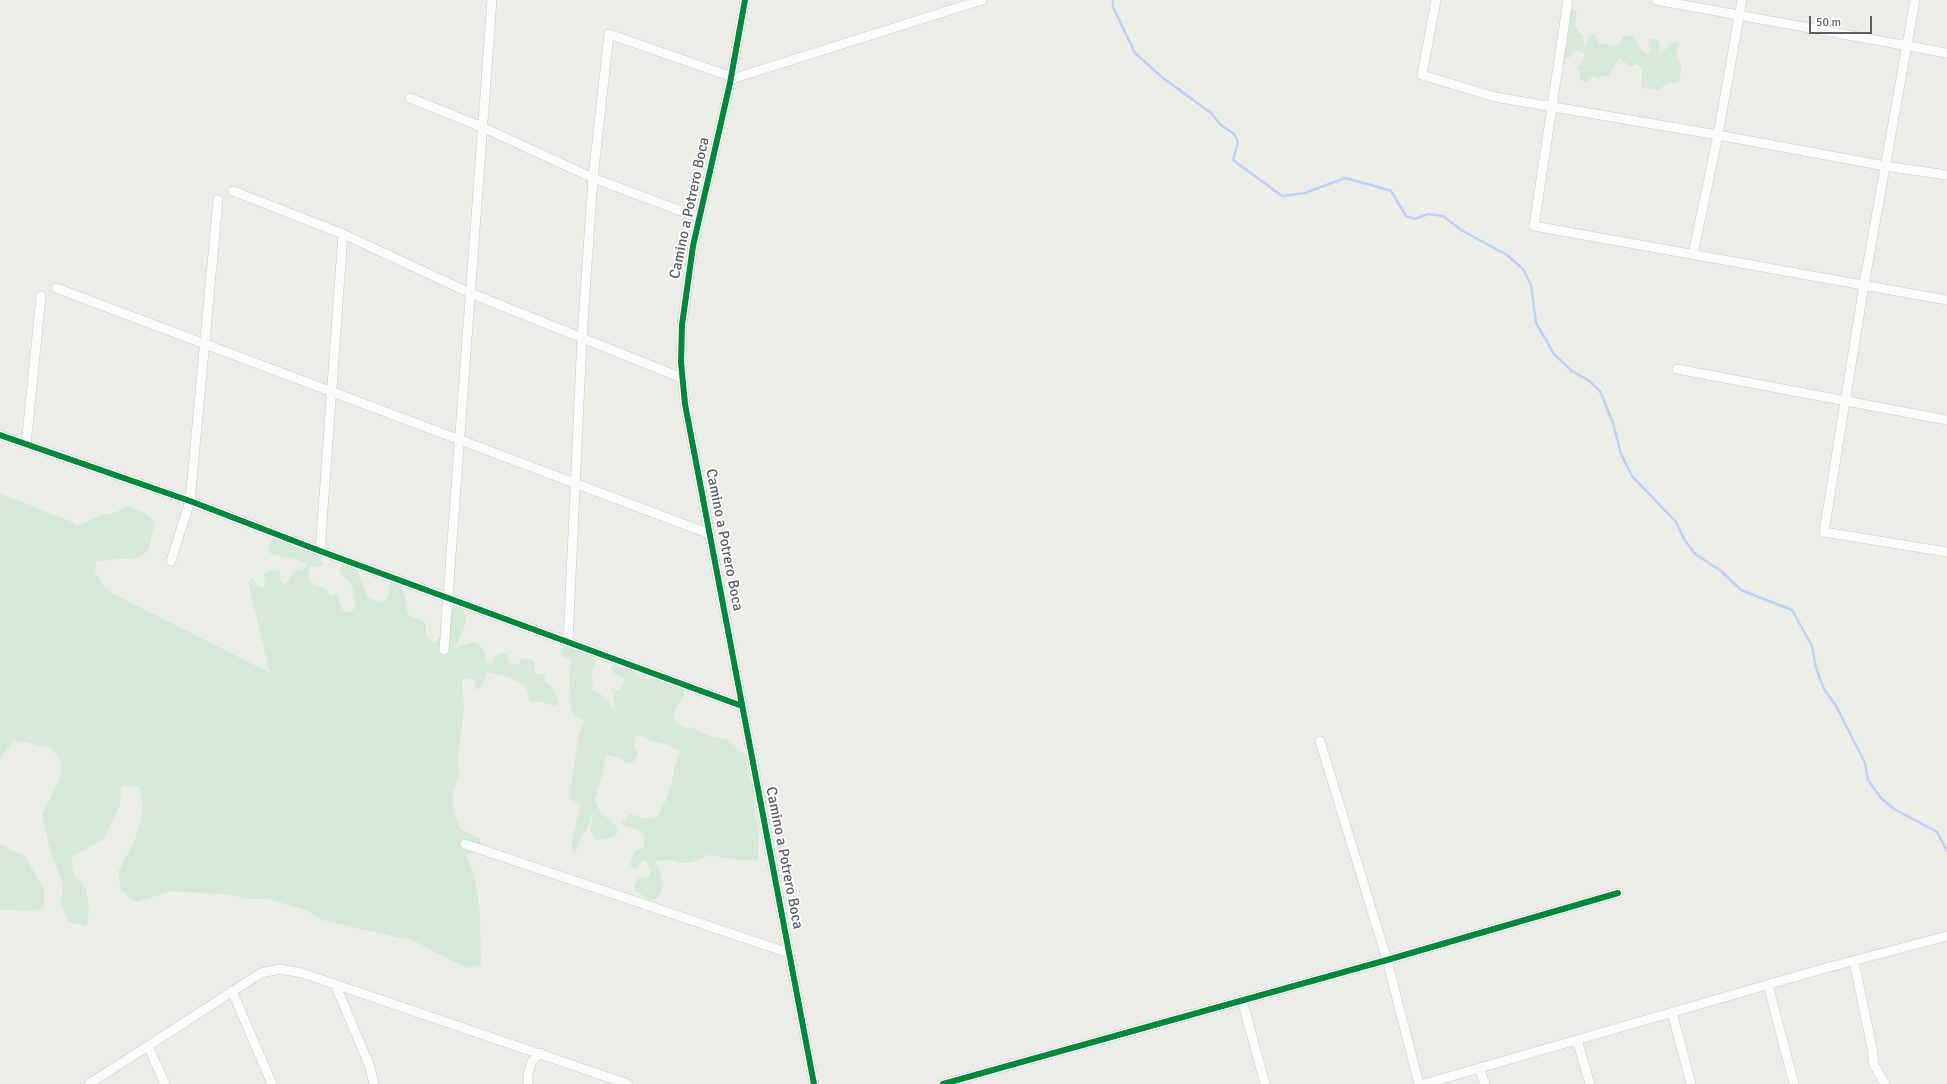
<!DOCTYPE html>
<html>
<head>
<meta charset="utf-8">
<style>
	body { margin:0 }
	#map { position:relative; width:1947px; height:1084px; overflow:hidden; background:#edede8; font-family:Signika,sans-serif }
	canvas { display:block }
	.scale { position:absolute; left:1809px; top:16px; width:63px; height:18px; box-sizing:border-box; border:2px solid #5d5f65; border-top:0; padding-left:5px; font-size:12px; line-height:14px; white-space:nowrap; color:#5d5f65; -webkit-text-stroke:3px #fff; paint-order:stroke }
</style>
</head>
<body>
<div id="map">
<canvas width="1947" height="1084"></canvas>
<div class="scale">50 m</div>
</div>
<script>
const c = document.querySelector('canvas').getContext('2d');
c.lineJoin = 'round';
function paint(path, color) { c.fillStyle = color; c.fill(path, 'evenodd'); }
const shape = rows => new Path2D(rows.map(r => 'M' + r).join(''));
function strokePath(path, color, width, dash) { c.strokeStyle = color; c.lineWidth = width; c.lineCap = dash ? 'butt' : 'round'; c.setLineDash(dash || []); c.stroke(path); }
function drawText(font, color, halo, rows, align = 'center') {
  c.font = font + ' Signika,sans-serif'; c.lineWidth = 3.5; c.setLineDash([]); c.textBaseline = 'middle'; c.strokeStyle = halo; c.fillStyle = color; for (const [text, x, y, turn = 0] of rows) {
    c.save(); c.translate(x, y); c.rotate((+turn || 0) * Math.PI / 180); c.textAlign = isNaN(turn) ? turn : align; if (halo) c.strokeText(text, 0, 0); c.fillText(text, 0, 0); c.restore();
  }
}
paint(shape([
	[1573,9,1577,11,1575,24,1579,33,1583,35,1584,46,1587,47,1588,35,1595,34,1598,42,1602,44,1616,46,1621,42,1623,36,1632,36,1646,55,1650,52,1648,40,1652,38,1656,39,1659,43,1660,53,1667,48,1669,43,1678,43,1679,45,1676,53,1682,69,1679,80,1675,83,1667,83,1659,90,1641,88,1642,68,1636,64,1630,67,1620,58,1618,59,1609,76,1602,76,1599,80,1593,76,1586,82,1579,80,1581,74,1577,68,1584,58,1584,53,1580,51,1575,51,1569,58,1564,58,1563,54,1568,37,1570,13],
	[0,493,70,521,77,526,102,515,116,512,129,506,145,513,155,523,148,551,134,559,115,559,96,562,95,572,105,588,112,593,270,673,248,582,253,578,256,584,264,588,265,573,273,570,280,572,281,581,285,585,294,571,303,570,307,564,291,557,287,558,271,554,268,548,272,539,275,536,318,554,321,557,323,565,319,567,309,566,309,579,316,587,317,585,324,588,331,595,335,593,337,594,342,609,345,612,350,613,356,606,353,587,339,571,343,563,356,566,368,597,380,603,384,602,389,594,389,585,393,582,401,585,405,597,407,612,409,615,426,623,426,637,433,643,448,629,453,607,462,608,466,617,465,626,455,647,457,649,460,646,474,642,478,643,485,652,486,662,489,664,493,662,494,657,502,653,507,654,509,663,514,664,518,665,522,659,530,659,534,661,535,671,537,674,542,673,546,675,545,680,554,690,559,703,556,706,542,702,533,703,529,700,525,686,508,677,487,672,480,689,476,689,474,680,465,678,462,681,464,710,458,757,459,775,453,793,453,811,460,829,480,839,481,844,475,852,466,855,474,874,480,911,481,965,466,968,414,941,322,920,306,910,268,899,248,899,230,895,172,891,136,902,121,891,118,872,135,840,140,823,143,804,139,786,121,787,120,805,104,839,71,858,74,875,86,889,89,907,87,926,69,922,61,904,63,885,50,850,42,814,59,781,62,763,51,748,14,740,0,759],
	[567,646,596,659,592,671,593,690,602,695,615,709,612,688,619,691,625,681,623,678,614,674,611,668,613,666,631,671,642,678,666,681,683,690,685,694,675,709,674,719,683,727,693,728,710,736,728,740,743,753,746,758,749,776,754,794,753,804,759,832,758,859,745,861,708,855,692,863,678,863,670,860,655,861,661,873,662,892,656,899,647,899,636,891,634,886,638,877,647,878,650,874,650,869,646,861,642,860,637,868,632,868,630,864,635,851,644,848,644,835,637,829,620,824,630,814,649,819,653,819,657,816,666,800,672,782,675,765,680,752,668,745,650,741,640,735,636,736,634,745,638,754,634,762,626,764,623,760,610,755,606,757,603,765,604,769,595,800,599,810,616,826,618,831,616,835,608,839,595,840,591,831,592,817,590,814,588,827,580,839,576,852,572,852,572,842,580,806,569,797,579,734,584,721,576,716,571,709,569,676,571,663,570,658,565,659,561,653,563,648],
	[0,844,26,857,44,890,44,909,24,911,0,910]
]), '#d6e9d8');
strokePath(shape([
	[1113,0,1113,7,1135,53,1163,78,1211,113,1221,125,1234,134,1238,142,1233,160,1282,196,1305,193,1345,178,1371,185,1391,191,1406,216,1415,219,1428,214,1443,216,1461,230,1507,255,1523,269,1531,285,1536,323,1546,340,1554,354,1572,371,1588,380,1600,391,1613,423,1621,454,1632,476,1676,522,1684,539,1695,554,1721,571,1741,590,1792,610,1812,646,1816,668,1824,689,1836,706,1865,763,1868,780,1881,798,1894,809,1937,832,1947,851]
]), '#bed1f5', 2.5);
const street = shape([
	[745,0,730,83,693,246,682,325,681,362,685,404,814,1084],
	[1436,0,1422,75,1495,97,1718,135,1885,166,1947,175],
	[1568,0,1534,226,1947,300],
	[1656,0,1947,53],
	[1915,0,1864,285,1824,532,1947,552],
	[410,98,482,127,593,178,700,218],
	[233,191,343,234,470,293,682,378],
	[1693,254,1718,135,1742,0],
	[56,288,710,534],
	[1677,369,1947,420],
	[0,435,190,501,320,551,742,706],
	[26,445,41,296],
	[320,551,343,234],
	[171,561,190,501,218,200],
	[568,642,582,337,593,178,609,34,735,78,982,0],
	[444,650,492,0],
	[1320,741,1387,960,1419,1084],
	[465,844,789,953],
	[1854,961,1872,1048,1874,1065,1885,1084],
	[335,984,370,1067,374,1084],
	[1768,985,1794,1084],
	[232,991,272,1084],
	[1242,1000,1265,1084],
	[1672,1012,1691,1084],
	[1577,1040,1590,1084],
	[148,1046,165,1084],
	[1479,1068,1485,1084],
	[89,1084,261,973,280,969,302,973,628,1084],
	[528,1084,528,1074,532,1061,541,1053],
	[943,1084,1387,960,1618,893],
	[1424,1084,1822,969,1947,936]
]);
strokePath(street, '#c9cac8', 10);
strokePath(street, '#fcfcfc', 9);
strokePath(shape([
	[745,0,730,83,693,246,682,325,681,362,685,404,814,1084],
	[0,435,190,501,320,551,742,706],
	[943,1084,1387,960,1618,893]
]), '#00873e', 6);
drawText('15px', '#5d5f65', '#fff', [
	["Camino a Potrero Boca",690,208,-78],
	["Camino a Potrero Boca",724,540,79],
	["Camino a Potrero Boca",784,858,79]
]);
</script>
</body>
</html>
